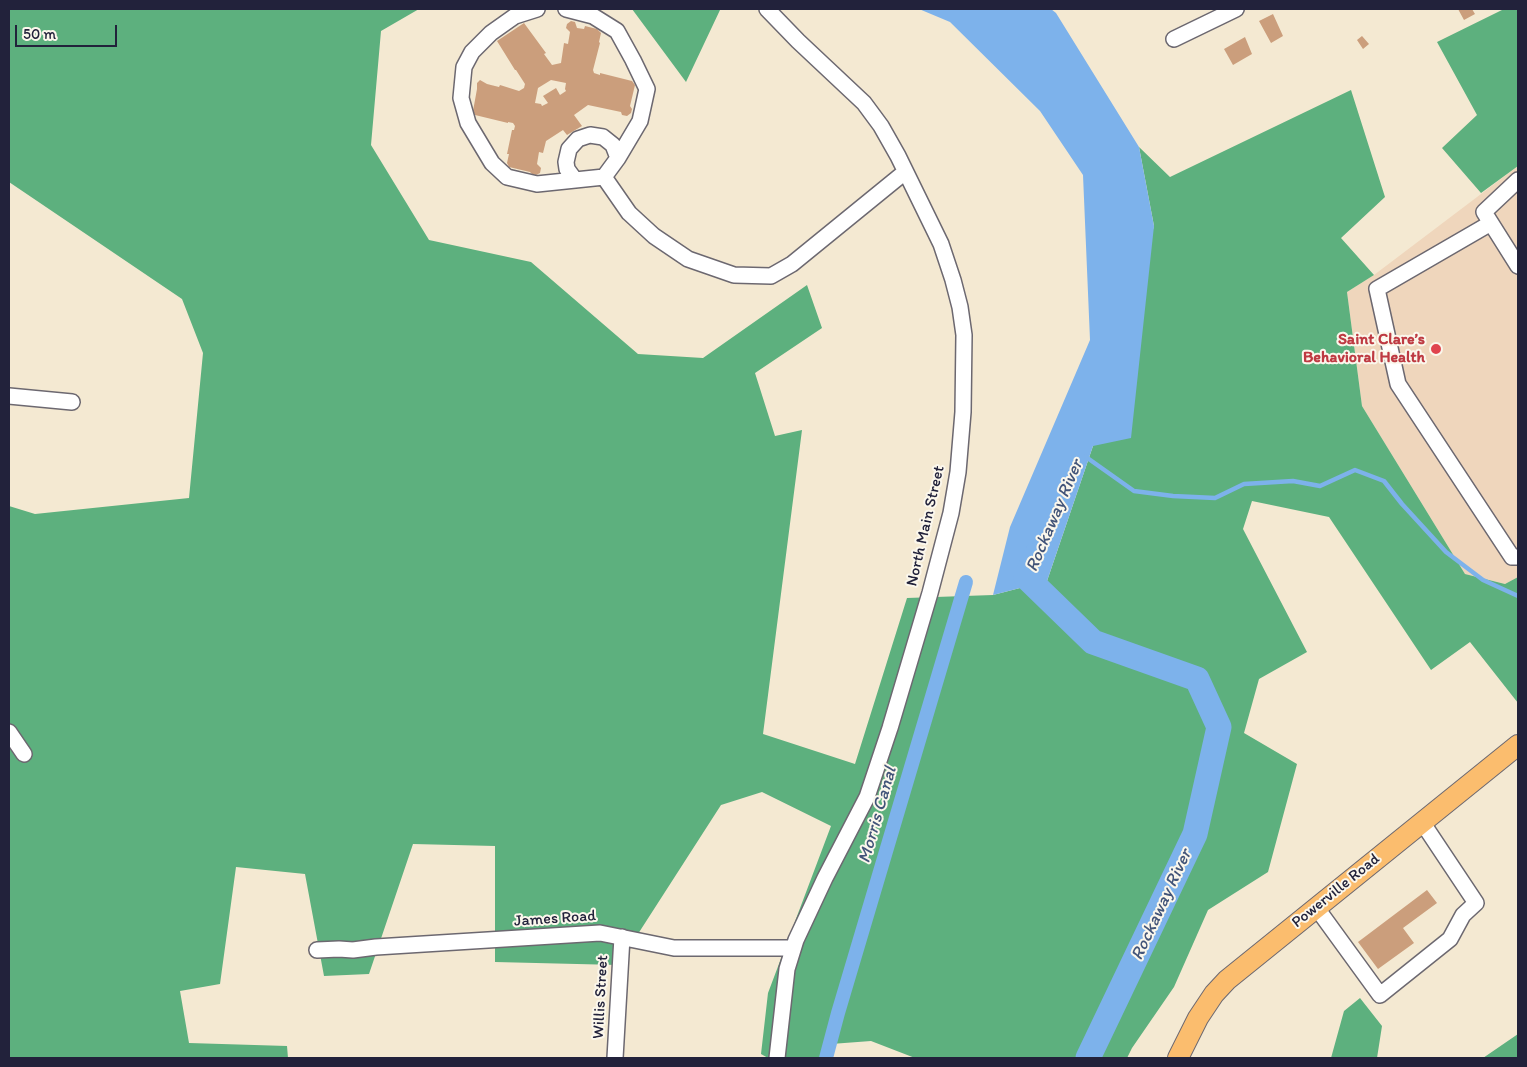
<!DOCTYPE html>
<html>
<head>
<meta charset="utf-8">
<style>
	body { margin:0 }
	#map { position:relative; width:1527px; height:1067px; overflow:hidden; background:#f4e9d2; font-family:Itim,sans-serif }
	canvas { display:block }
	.frame { position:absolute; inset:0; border:10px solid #22223b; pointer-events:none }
	.scale { position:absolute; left:15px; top:25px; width:102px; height:22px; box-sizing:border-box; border:2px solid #22223b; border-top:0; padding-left:6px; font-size:15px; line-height:18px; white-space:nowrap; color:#22223b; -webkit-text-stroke:4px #fbf7ec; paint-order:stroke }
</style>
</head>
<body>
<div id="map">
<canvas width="1527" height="1067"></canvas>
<div class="frame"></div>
<div class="scale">50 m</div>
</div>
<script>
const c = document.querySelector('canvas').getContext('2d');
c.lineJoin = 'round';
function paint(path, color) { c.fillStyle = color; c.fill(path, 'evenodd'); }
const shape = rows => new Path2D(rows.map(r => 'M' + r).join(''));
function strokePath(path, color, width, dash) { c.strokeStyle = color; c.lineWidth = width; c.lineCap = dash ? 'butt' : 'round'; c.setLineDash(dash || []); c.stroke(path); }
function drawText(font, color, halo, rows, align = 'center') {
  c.font = font + ' Itim,sans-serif'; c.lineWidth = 4; c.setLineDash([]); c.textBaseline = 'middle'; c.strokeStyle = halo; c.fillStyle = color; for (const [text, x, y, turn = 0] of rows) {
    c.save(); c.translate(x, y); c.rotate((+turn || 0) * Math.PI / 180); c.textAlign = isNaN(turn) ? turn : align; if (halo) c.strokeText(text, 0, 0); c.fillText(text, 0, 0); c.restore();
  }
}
paint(shape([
	[1518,166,1518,577,1505,584,1465,574,1362,406,1347,292,1374,275]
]), '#efd6bc');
paint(shape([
	[9,9,419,9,381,31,371,145,429,240,531,262,638,354,703,358,807,285,822,328,755,373,775,436,802,430,763,734,855,764,907,598,993,595,1047,581,1093,446,1154,226,1139,147,1170,177,1351,90,1385,197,1341,238,1374,275,1347,292,1362,406,1465,574,1505,584,1518,577,1518,703,1470,642,1431,670,1329,517,1252,501,1243,529,1307,652,1259,679,1244,733,1297,764,1268,872,1208,910,1174,987,1132,1048,1127,1058,915,1058,871,1041,831,1044,826,1058,768,1058,761,1054,768,993,831,826,762,792,721,805,618,965,495,962,495,846,413,844,369,974,324,976,305,874,236,867,220,984,180,991,189,1043,287,1046,288,1058,9,1058,9,506,35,514,189,498,203,353,182,299,9,182],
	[632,9,719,9,720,10,686,82],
	[1504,9,1518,9,1518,166,1481,193,1442,148,1477,115,1437,42],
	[1360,998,1382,1026,1377,1058,1331,1058,1344,1011],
	[1518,1034,1518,1058,1483,1058]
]), '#5db07e');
paint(shape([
	[919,9,1051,9,1056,13,1139,147,1154,226,1131,438,1093,446,1047,581,993,595,1010,527,1090,340,1083,175,1040,111,950,22]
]), '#7db2eb');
strokePath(shape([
	[1086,457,1134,491,1173,496,1215,498,1244,484,1293,481,1320,486,1355,470,1384,481,1402,504,1446,552,1483,580,1518,596]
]), '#7db2eb', 4.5);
strokePath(shape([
	[826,1058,838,1013,966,582]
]), '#7db2eb', 14);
strokePath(shape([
	[1036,555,1026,577,1093,642,1197,679,1219,727,1195,834,1088,1058]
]), '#7db2eb', 25);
paint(shape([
	[1458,9,1472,9,1475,14,1464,20],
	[1273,14,1283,36,1271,43,1259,21],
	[571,21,575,22,577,28,584,29,585,26,597,29,601,33,599,42,600,43,593,70,594,73,600,75,600,73,632,81,635,85,630,106,632,109,631,113,627,116,622,115,621,112,588,105,574,115,582,126,567,135,563,130,546,141,543,153,539,152,537,164,541,168,540,173,536,175,532,174,530,172,509,167,507,163,509,154,507,154,512,130,514,130,515,126,513,123,508,122,508,123,475,115,473,111,477,89,477,83,480,80,487,84,499,87,500,85,519,91,524,88,525,84,516,70,515,70,497,41,524,23,546,53,544,54,552,65,561,63,564,43,568,44,570,32,566,28,567,24],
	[551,80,566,83,565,89,566,91,560,95,556,88,543,96,548,103,542,106,541,104,535,103,538,88],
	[1362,36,1369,44,1363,49,1357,40],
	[1245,37,1252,54,1233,65,1224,49],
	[1427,890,1437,903,1403,928,1414,943,1378,969,1358,942]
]), '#cb9e7c');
const minor = shape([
	[537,9,515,16,491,33,472,52,464,67,461,98,468,123,492,163,507,177,537,184,604,177,618,158,640,121,647,89,633,60,617,31,593,16,566,9],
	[767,9,798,41,864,103,881,126,898,156,941,244,953,280,960,307,964,335,963,412,958,472,951,513,930,593,890,728,867,797,825,878,796,940,787,969,777,1058],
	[1174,39,1236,9],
	[604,177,629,213,654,236,688,259,734,275,771,276,792,264,905,172],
	[575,180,567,169,566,162,569,149,578,139,590,135,603,137,613,145,618,158],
	[1518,180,1484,212,1518,266],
	[1491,223,1377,289,1398,384,1512,557,1518,557],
	[9,396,72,402],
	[9,732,24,754],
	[1316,907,1380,995,1450,939,1463,915,1476,903,1422,822],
	[317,950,339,949,353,950,376,947,600,933,674,948,793,948],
	[615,1058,622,937]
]);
const major = shape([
	[1178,1058,1198,1018,1214,994,1227,980,1518,745]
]);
strokePath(minor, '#6c6870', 18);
strokePath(major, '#6c6870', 22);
strokePath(minor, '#fff', 15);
strokePath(major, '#fbbd6e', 20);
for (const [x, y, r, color] of [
	[1436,349,6,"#e0444e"]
]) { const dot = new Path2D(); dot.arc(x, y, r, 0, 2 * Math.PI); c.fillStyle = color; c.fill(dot); strokePath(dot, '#fbf7ec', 2); }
drawText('bold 16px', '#be3a42', '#fbf7ec', [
	["Saint Clare’s",1425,340],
	["Behavioral Health",1425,358]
], 'right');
drawText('16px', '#22223b', '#fbf7ec', [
	["North Main Street",926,526,-77],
	["Powerville Road",1336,891,-39],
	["James Road",555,919,-4],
	["Willis Street",601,997,-87]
]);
drawText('italic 18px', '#425479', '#fbf7ec', [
	["Rockaway River",1055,516,-67],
	["Morris Canal",878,815,-74],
	["Rockaway River",1162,905,-65]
]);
</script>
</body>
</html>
